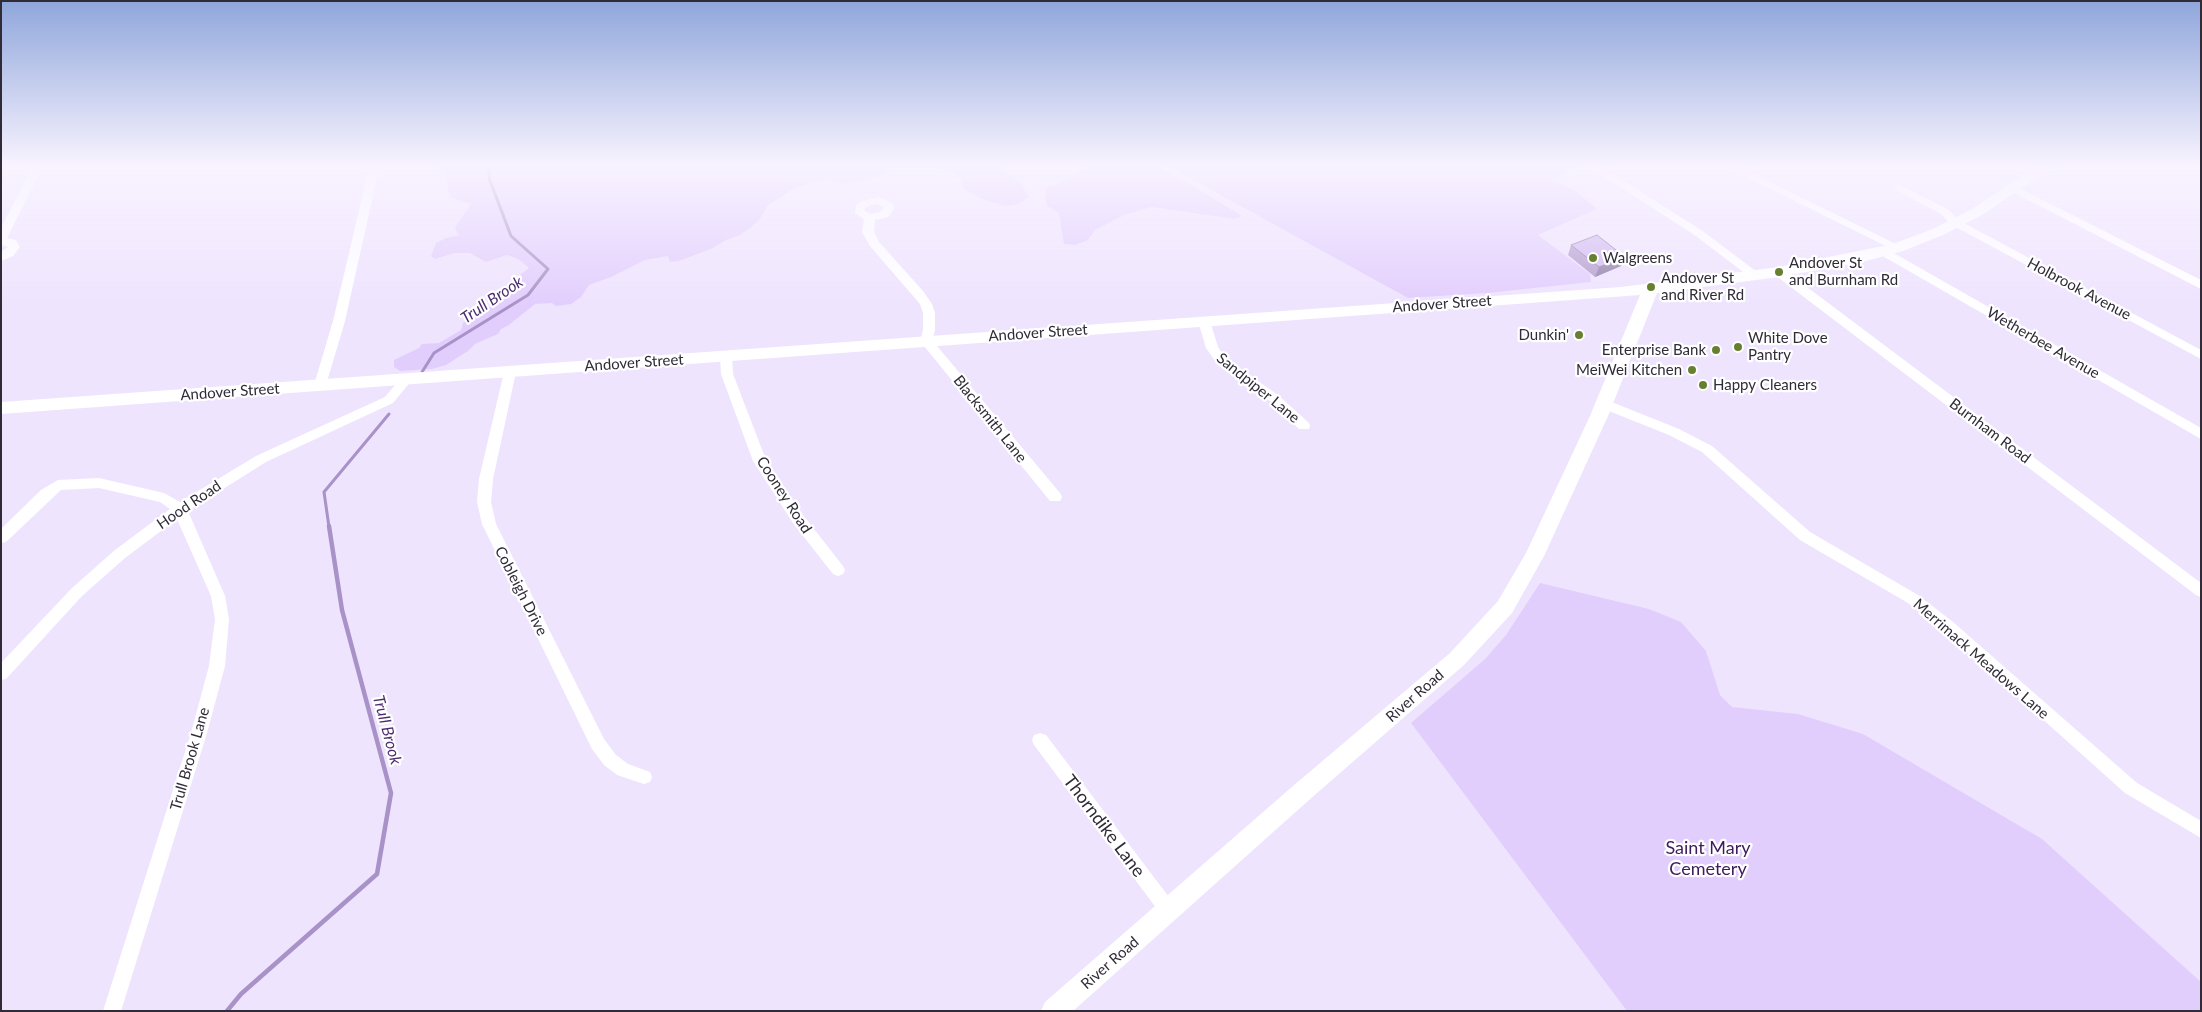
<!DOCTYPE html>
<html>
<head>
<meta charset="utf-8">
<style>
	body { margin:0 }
	#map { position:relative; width:2202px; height:1012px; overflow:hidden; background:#efe4fe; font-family:Lato,sans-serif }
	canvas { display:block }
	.frame { position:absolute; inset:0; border:2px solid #302b37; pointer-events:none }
</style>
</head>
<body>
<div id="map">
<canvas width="2202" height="1012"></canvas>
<div class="frame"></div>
</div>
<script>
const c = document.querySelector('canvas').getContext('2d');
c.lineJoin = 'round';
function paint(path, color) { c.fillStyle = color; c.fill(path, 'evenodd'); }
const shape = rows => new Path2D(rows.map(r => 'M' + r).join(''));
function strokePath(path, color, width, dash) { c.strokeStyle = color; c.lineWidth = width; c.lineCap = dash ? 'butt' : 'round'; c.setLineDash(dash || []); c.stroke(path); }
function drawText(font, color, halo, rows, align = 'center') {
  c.font = font + ' Lato,sans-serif'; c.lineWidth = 4.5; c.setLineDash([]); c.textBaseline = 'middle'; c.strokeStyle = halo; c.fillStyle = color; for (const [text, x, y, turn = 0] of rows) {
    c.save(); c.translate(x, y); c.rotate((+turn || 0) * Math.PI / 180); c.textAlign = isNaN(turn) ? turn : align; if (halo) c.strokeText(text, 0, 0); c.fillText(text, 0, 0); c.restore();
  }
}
paint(shape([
	[439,164,996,164,1022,185,1029,197,1018,204,1005,206,982,199,965,190,958,175,940,168,889,168,887,173,874,178,843,184,829,179,819,181,795,188,768,205,760,219,750,228,740,235,726,240,713,248,679,261,670,262,668,256,645,260,611,277,589,285,581,297,571,304,556,306,552,303,535,304,509,325,501,329,498,334,475,344,468,351,446,365,432,369,400,371,394,367,394,360,419,348,422,344,439,343,461,330,463,323,477,311,492,306,495,298,504,292,508,284,529,268,518,259,507,255,486,262,470,253,454,253,435,259,431,256,436,243,446,238,460,235,457,233,455,227,471,204,450,197,446,179],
	[1088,164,1153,164,1185,181,1242,216,1235,219,1152,207,1124,215,1095,230,1088,240,1075,245,1064,244,1059,213,1047,206,1045,196,1047,187,1062,182,1085,168],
	[1164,164,1584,164,1551,180,1574,190,1597,209,1538,235,1590,274,1591,282,1487,293,1408,298],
	[1540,583,1649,609,1681,622,1706,651,1720,695,1732,707,1798,714,1863,734,2042,839,2201,982,2201,1011,1627,1011,1411,723,1485,659,1506,635]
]), '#e2cefd');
strokePath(shape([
	[422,372,434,353,528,295,548,269,511,236,489,178,489,164],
	[329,527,324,492,389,414]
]), '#a992c8', 3);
strokePath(shape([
	[227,1011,241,994,377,874,391,793,342,610,329,526]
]), '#a992c8', 4.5);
paint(shape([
	[34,164,44,164,7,238,16,240,20,247,13,256,1,261,1,252,8,247,1,245,1,228,34,164],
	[370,164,380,164,345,321,326,385,320,389,314,385,333,321,370,164],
	[1585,164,1597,164,1704,232,1761,275,1759,278,1751,278,1696,236,1585,164],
	[1720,164,1733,164,1904,248,1898,252,1894,250,1720,164],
	[2024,164,2037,164,2046,170,2041,173,2037,172,2024,164],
	[1900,185,1949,210,1960,221,2201,350,2201,359,1952,225,1941,214,1896,190,1895,188,1896,186,1900,185],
	[2013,185,2201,280,2201,289,2009,190,2008,188,2009,186,2013,185],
	[879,197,893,204,894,209,888,217,875,220,874,232,879,242,923,291,932,304,935,313,935,330,932,340,1060,493,1062,497,1060,501,1050,501,920,341,923,330,923,313,920,304,870,246,862,232,864,219,855,213,856,205,862,201,879,197],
	[877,204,884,207,880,212,871,214,865,211,865,208,870,205,877,204],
	[1885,248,2201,428,2201,439,1881,255,1879,252,1885,248],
	[1779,268,1783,269,2201,583,2201,597,2196,595,1775,275,1773,272,1775,269,1779,268],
	[1204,317,1210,321,1218,347,1226,359,1278,395,1309,423,1310,426,1309,429,1299,429,1270,401,1218,365,1206,348,1198,321,1204,317],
	[726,352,732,356,733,374,766,460,803,515,843,566,845,570,843,574,838,576,833,574,793,523,753,461,721,374,720,356,726,352],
	[510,368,516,372,493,479,491,502,496,524,604,739,616,755,628,764,650,772,652,777,650,782,644,784,617,775,604,765,592,749,482,524,477,502,479,479,504,372,510,368],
	[406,376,412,380,393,403,266,462,188,511,225,596,229,619,225,666,207,733,121,1011,103,1011,191,733,209,666,215,619,211,596,177,519,125,558,82,596,6,679,1,680,1,663,72,588,115,550,170,509,160,502,99,488,61,490,6,542,1,543,1,529,41,490,58,480,99,478,164,493,180,502,256,456,385,397,402,377,406,376],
	[1604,399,1679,429,1712,446,1810,532,1918,595,1953,622,2137,783,2201,821,2201,838,2125,793,1943,630,1908,603,1800,540,1702,452,1669,435,1599,407,1598,404,1599,401,1604,399],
	[1040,733,1046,735,1175,905,1178,911,1175,917,1169,920,1163,917,1034,745,1032,740,1034,735,1040,733]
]), '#fff');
paint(shape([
	[2040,164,2057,164,1982,215,1943,235,1903,251,1862,262,1779,277,1657,293,1608,416,1544,556,1512,613,1464,665,1309,800,1073,1011,1041,1011,1045,1002,1293,786,1450,653,1498,601,1526,553,1590,416,1640,295,1,414,1,402,1621,287,1779,267,1893,244,1933,229,1972,209,2040,164]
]), '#fff');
paint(shape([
	[1571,245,1625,257,1621,266,1595,277,1568,255]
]), '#b49ecf');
paint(shape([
	[1625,257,1621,266,1595,277,1599,267]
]), '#9281a9');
const building = shape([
	[1597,235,1625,257,1599,267,1571,245,1597,235]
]);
paint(building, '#d1b8f1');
strokePath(building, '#9281a9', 1);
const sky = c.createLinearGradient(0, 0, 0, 306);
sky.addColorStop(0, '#8fa6db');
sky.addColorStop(0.54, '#f8f3ff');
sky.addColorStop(1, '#f8f3ff00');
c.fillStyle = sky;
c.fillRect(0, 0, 2202, 306);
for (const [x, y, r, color] of [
	[1593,258,5,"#677f31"],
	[1779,272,5,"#677f31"],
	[1651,287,5,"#677f31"],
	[1579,335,5,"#677f31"],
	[1738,347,5,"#677f31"],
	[1716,350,5,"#677f31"],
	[1692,370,5,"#677f31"],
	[1703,385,5,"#677f31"]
]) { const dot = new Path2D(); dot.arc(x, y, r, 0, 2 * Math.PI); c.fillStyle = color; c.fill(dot); strokePath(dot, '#fff', 2); }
drawText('15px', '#302b37', '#fff', [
	["Walgreens",1603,258],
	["Andover St",1789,263],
	["and Burnham Rd",1789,280],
	["Andover St",1661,278],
	["and River Rd",1661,295],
	["Dunkin'",1569,335,"right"],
	["White Dove",1748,338],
	["Pantry",1748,355],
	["Enterprise Bank",1706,350,"right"],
	["MeiWei Kitchen",1682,370,"right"],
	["Happy Cleaners",1713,385]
], 'left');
drawText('15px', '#302b37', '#fff', [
	["Holbrook Avenue",2079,289,28],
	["Andover Street",1442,304,-4],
	["Andover Street",1038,333,-4],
	["Wetherbee Avenue",2043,343,30],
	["Andover Street",634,363,-4],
	["Sandpiper Lane",1258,388,39],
	["Andover Street",230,392,-4],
	["Blacksmith Lane",990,419,51],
	["Burnham Road",1990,431,37],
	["Cooney Road",784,495,57],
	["Hood Road",189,505,-34],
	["Cobleigh Drive",521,591,63],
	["Merrimack Meadows Lane",1981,659,41],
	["River Road",1415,696,-41],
	["Trull Brook Lane",190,759,-74],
	["River Road",1110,963,-41]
]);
drawText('italic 16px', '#4c2c6e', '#fff', [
	["Trull Brook",492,300,-34],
	["Trull Brook",387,730,75]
]);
drawText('18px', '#302b37', '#fff', [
	["Thorndike Lane",1104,826,53]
]);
drawText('18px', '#3d1b5c', '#fff', [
	["Saint Mary",1708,848],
	["Cemetery",1708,869]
]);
</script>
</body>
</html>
